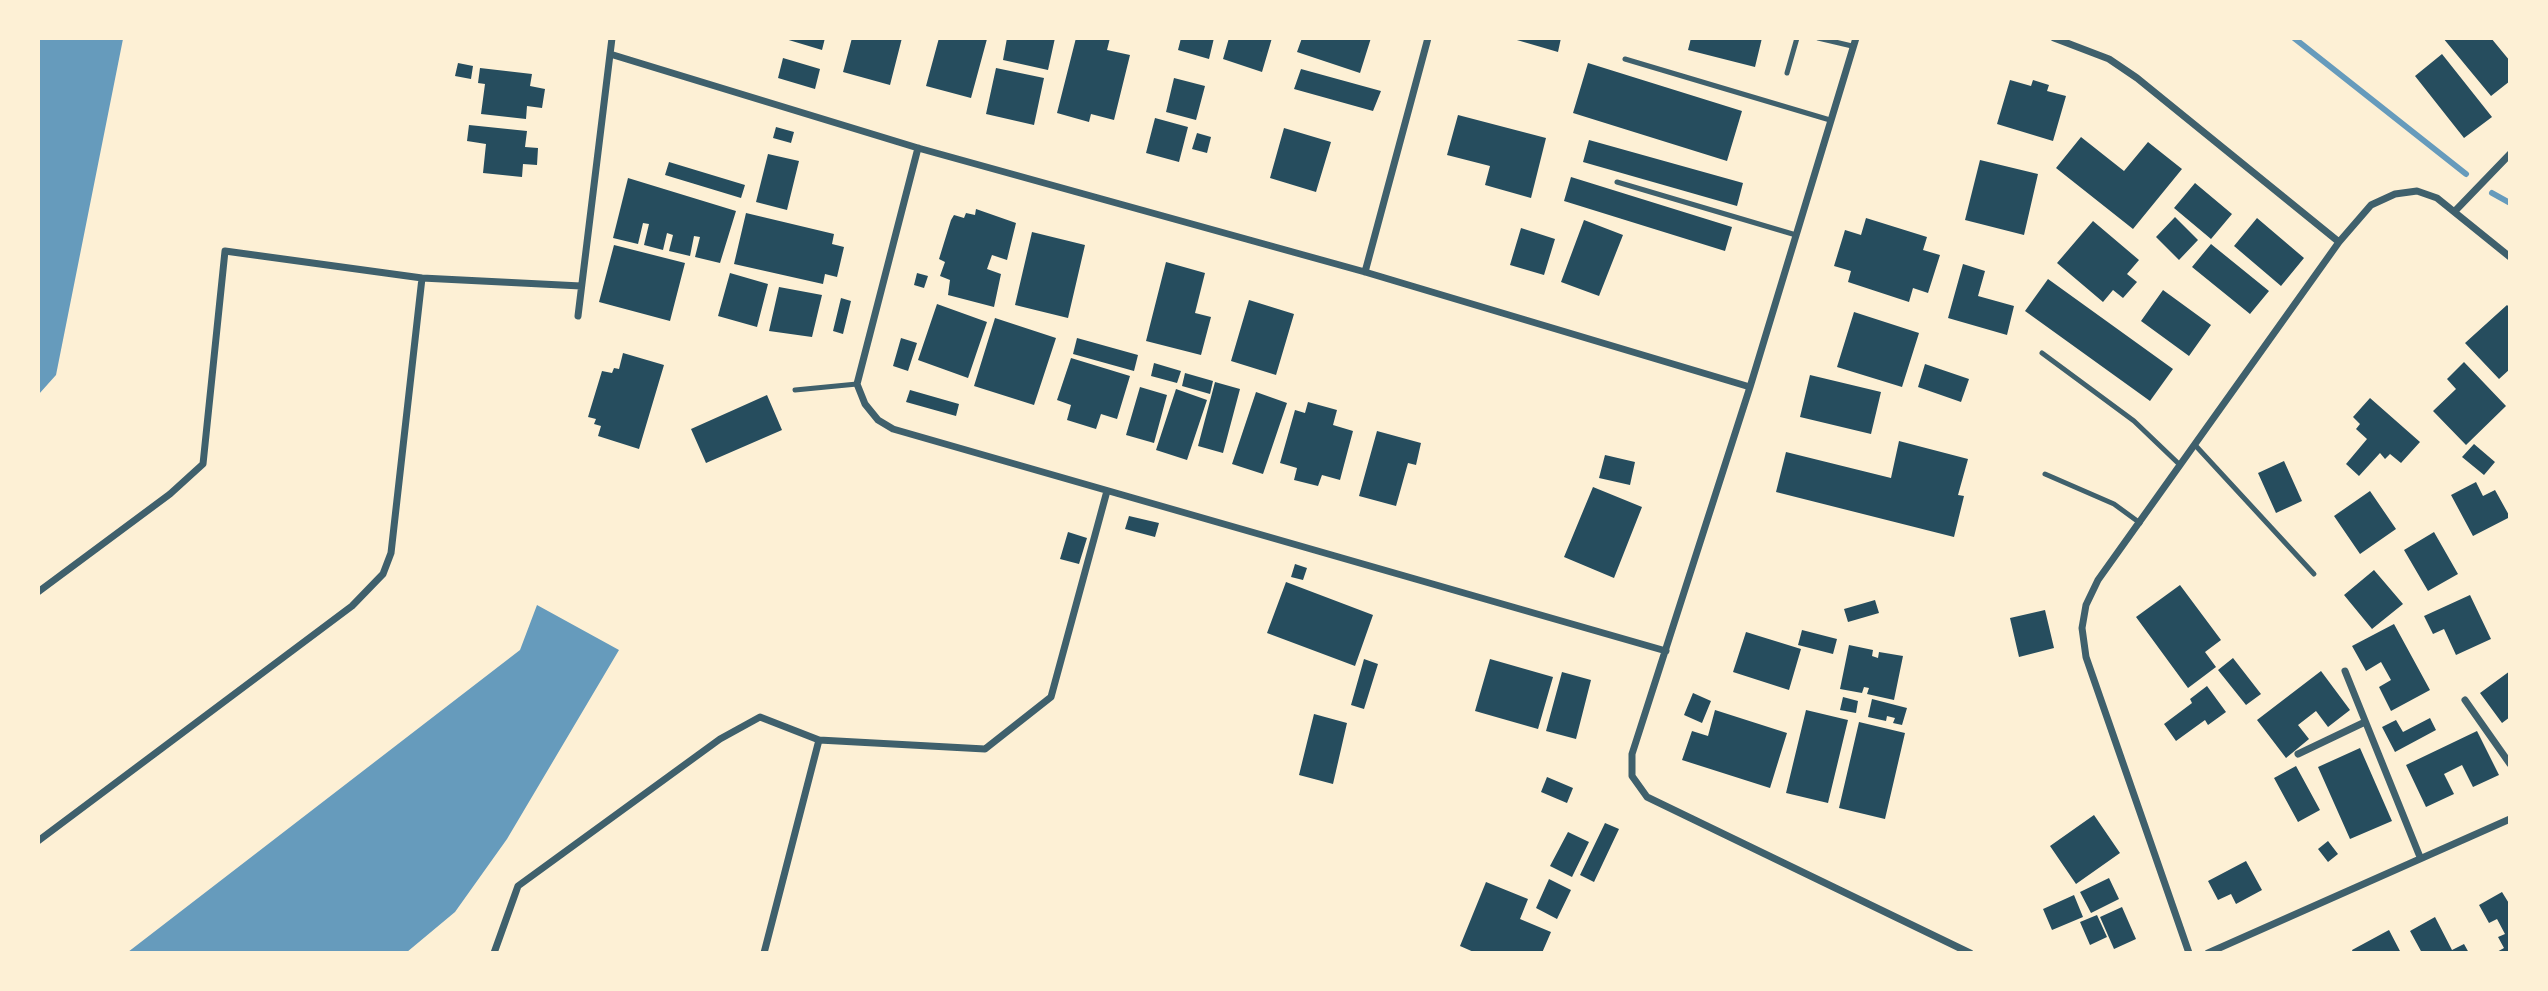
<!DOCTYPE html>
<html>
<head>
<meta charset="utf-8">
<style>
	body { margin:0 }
	#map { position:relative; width:2548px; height:991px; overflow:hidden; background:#fdf0d5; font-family:Lato,sans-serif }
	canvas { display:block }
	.frame { position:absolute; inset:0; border:40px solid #fdf0d5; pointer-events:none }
</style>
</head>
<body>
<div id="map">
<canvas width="2548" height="991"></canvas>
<div class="frame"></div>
</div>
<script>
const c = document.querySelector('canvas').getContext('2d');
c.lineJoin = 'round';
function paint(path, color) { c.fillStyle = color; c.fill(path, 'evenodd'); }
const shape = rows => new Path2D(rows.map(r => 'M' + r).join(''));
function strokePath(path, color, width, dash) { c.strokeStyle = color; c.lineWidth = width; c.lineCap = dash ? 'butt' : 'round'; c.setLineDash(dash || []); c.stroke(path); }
paint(shape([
	[39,38,123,39,56,375,39,394],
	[537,605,619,650,507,839,455,912,407,952,128,952,520,650]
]), '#669bbc');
strokePath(shape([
	[2294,38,2466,174],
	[2492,193,2510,203]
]), '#669bbc', 6);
paint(shape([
	[782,38,825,38,822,50],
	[852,38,902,38,890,85,843,72],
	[939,38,987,39,971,98,926,86],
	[1007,38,1055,38,1048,70,1003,60],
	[1076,38,1110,38,1107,50,1130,55,1114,120,1091,114,1089,122,1057,113],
	[1181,38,1214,38,1209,59,1178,50],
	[1229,38,1272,38,1262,72,1223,59],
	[1302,38,1371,38,1360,73,1297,52],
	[1510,38,1561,38,1558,52],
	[1691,38,1762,38,1755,67,1688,50],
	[2443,38,2491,38,2510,61,2510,81,2491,96],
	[2442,54,2492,117,2464,138,2415,76],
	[783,58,820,69,815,89,778,78],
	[458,63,473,66,471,79,455,76],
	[1588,63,1742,111,1727,161,1573,113],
	[480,68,532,74,530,86,545,89,542,108,527,106,526,119,481,114,485,84,478,83],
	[996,68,1044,78,1034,125,986,114],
	[1301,69,1381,91,1373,111,1294,89],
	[1174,78,1205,86,1196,120,1166,112],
	[2010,80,2031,86,2033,80,2049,85,2047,91,2066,96,2053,141,1997,124],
	[1458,115,1546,138,1531,198,1485,185,1490,166,1447,155],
	[1155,118,1188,127,1179,162,1146,153],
	[469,125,527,131,525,147,538,148,537,165,523,164,522,177,483,173,486,144,467,141],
	[776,127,794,132,791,143,773,138],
	[1284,128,1331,142,1316,192,1270,178],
	[1197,133,1211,137,1207,153,1192,149],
	[2081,137,2124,171,2148,142,2182,169,2133,229,2056,168],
	[1589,140,1743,183,1737,206,1583,162],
	[768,154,799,161,787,210,756,202],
	[1980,160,2038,174,2024,235,1965,220],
	[669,162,745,185,741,198,665,175],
	[1571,177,1732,227,1725,251,1564,201],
	[628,178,736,211,720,263,695,257,700,237,694,236,690,256,669,251,673,235,667,233,663,250,644,245,649,224,643,223,638,244,613,238],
	[2195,183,2232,214,2211,239,2174,208],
	[976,209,1016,223,1007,260,992,255,987,269,1001,274,994,307,948,295,950,280,940,276,945,262,939,259,951,220,954,215,964,218,966,213,975,215],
	[746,213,834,234,832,244,844,247,837,277,825,274,823,284,734,264],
	[2175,217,2198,240,2179,260,2156,237],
	[1866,218,1927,237,1923,250,1940,255,1928,293,1913,288,1909,302,1848,282,1851,271,1834,266,1845,230,1861,235],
	[2257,218,2304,258,2281,286,2234,246],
	[1584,220,1623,235,1599,296,1561,282],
	[2093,221,2139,260,2127,274,2137,282,2123,298,2113,290,2103,302,2057,263],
	[1521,228,1555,239,1544,275,1510,265],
	[1032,232,1085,245,1068,318,1015,305],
	[2211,244,2269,291,2250,314,2192,267],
	[614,245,685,263,670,321,599,302],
	[1166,262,1205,273,1195,313,1211,317,1201,355,1146,341],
	[1963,264,1985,271,1978,296,2014,306,2007,335,1948,318],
	[730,273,768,284,757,327,718,316],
	[917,273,928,276,924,288,914,285],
	[2048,279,2173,369,2150,401,2025,311],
	[779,287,822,295,812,337,769,331],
	[2163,290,2211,325,2189,356,2141,321],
	[841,298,851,301,843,334,833,331],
	[1249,300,1294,314,1276,375,1231,361],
	[937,304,987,322,968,378,918,360],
	[2507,305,2510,308,2510,369,2499,379,2465,343],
	[1854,312,1919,333,1902,387,1837,367],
	[995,318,1056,338,1034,405,974,386],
	[901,338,917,343,908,371,893,366],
	[1077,338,1138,355,1134,371,1073,354],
	[623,353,664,365,639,449,598,436,601,426,594,424,596,419,588,417,602,371,612,373,614,368,619,369],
	[1071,358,1130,376,1117,419,1101,414,1096,429,1067,420,1071,405,1057,400],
	[2464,362,2506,406,2466,445,2433,411,2456,389,2447,379],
	[1154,363,1181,371,1177,383,1151,376],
	[1925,364,1969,379,1961,402,1918,387],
	[1185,373,1213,381,1210,394,1182,386],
	[1810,375,1881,392,1871,434,1800,417],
	[1215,382,1240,389,1223,453,1198,446],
	[1140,387,1167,395,1154,443,1126,435],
	[1176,389,1207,400,1187,460,1156,450],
	[910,390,959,404,956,416,906,402],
	[1256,392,1287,403,1263,474,1232,464],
	[767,395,782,430,706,463,691,429],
	[2370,398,2420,442,2401,463,2390,454,2385,459,2380,453,2359,476,2346,464,2367,439,2356,429,2360,424,2353,417],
	[1308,402,1337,410,1333,425,1353,431,1340,480,1322,475,1318,486,1294,480,1297,468,1280,463,1295,410,1305,413],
	[1377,431,1421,443,1416,465,1408,463,1396,506,1359,496],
	[1899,441,1968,459,1958,495,1964,496,1954,537,1776,492,1786,452,1891,478],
	[2474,444,2495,462,2484,475,2462,457],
	[1605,455,1635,462,1630,485,1599,478],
	[2284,461,2302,501,2276,513,2258,473],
	[2476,482,2483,496,2495,490,2510,517,2473,536,2451,495],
	[1593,487,1642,507,1614,578,1564,557],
	[2370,491,2396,529,2360,554,2334,516],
	[1129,516,1159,523,1155,537,1125,529],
	[1068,532,1087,538,1079,564,1060,559],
	[2434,532,2458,574,2428,591,2404,550],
	[1295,564,1307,568,1303,580,1291,577],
	[2374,570,2403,604,2372,629,2344,595],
	[1286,582,1373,615,1355,666,1267,633],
	[2180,585,2221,640,2205,652,2216,667,2188,688,2136,617],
	[2470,595,2491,639,2456,655,2444,629,2433,634,2424,616],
	[1875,600,1879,613,1848,622,1844,609],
	[2045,610,2054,648,2019,657,2010,618],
	[2394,624,2430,690,2391,711,2379,687,2391,680,2381,662,2366,671,2352,646],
	[1802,630,1837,639,1833,654,1798,645],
	[1746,632,1801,649,1789,690,1733,672],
	[1849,645,1873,650,1872,656,1878,658,1879,652,1903,656,1894,700,1867,694,1869,688,1864,687,1862,693,1840,689],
	[2233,658,2261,694,2246,705,2218,670],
	[1364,659,1378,664,1364,709,1351,705],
	[1490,659,1553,677,1538,729,1475,711],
	[2321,671,2350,710,2328,727,2316,711,2298,725,2309,739,2286,758,2257,720],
	[2510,671,2510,717,2502,723,2480,693],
	[1562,672,1591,680,1576,739,1546,731],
	[2207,686,2226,712,2208,725,2205,720,2176,741,2164,724,2192,703,2190,699],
	[1693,693,1711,701,1702,723,1684,715],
	[1843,697,1858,701,1856,713,1840,710],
	[1872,699,1907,708,1902,725,1893,723,1895,718,1887,716,1886,721,1868,717],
	[1715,710,1787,733,1770,788,1682,760,1692,731,1708,736],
	[1806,710,1848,720,1828,803,1786,793],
	[1314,714,1347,723,1333,784,1299,775],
	[2430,718,2436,730,2395,752,2382,727,2396,720,2403,732],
	[1859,722,1905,733,1885,819,1839,808],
	[2477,731,2499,775,2473,787,2462,765,2444,774,2454,794,2426,807,2406,765],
	[2360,748,2392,821,2350,839,2318,767],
	[2296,766,2320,810,2298,822,2274,778],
	[1547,777,1573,788,1567,803,1541,792],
	[2094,815,2120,853,2076,884,2050,846],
	[1605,823,1619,829,1594,882,1580,875],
	[1568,832,1589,842,1572,877,1550,866],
	[2328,841,2338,854,2328,862,2318,849],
	[2246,861,2262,890,2236,904,2231,894,2218,900,2208,881],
	[2109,878,2119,899,2091,913,2080,892],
	[1549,879,1571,890,1557,919,1536,908],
	[1486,882,1528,899,1520,919,1551,932,1542,953,1476,953,1460,946],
	[2502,892,2510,905,2510,953,2495,953,2504,948,2498,937,2505,934,2497,919,2489,923,2479,905],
	[2074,895,2083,917,2052,930,2043,909],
	[2122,907,2136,939,2114,949,2100,917],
	[2097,915,2107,937,2090,945,2080,922],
	[2435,917,2452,950,2464,944,2469,953,2422,953,2410,931],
	[2389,930,2401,953,2353,953,2352,950]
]), '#264d5e');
strokePath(shape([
	[1818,38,1852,46],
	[1625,59,1830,120],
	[1787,73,1797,38],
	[1617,182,1796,235],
	[2042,353,2134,421,2180,465],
	[795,390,857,384],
	[2195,445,2314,574],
	[2045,474,2114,504,2140,523]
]), '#3f606c', 5);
strokePath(shape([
	[1856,38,1750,387,1632,754,1632,776,1647,797,1970,953],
	[2054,38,2109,59,2137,78,2339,242],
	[610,54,918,148,1365,272,1750,387],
	[918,148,857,384,865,404,878,420,893,429,1666,651],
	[2456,210,2510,154],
	[1365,272,1428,38],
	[578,316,612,38],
	[38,592,170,494,203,464,225,251,422,278,581,286],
	[2345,671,2420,857],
	[2465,700,2510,764],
	[2298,754,2365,722],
	[38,841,352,606,383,574,391,553,422,278],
	[494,953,518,886,720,739,760,717,819,740,985,749,1051,697,1107,491],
	[764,953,819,740],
	[2189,953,2086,657,2082,628,2086,605,2098,580,2180,465,2339,242,2371,205,2395,194,2417,191,2437,198,2510,257],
	[2208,953,2510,819]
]), '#3f606c', 7);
</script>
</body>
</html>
